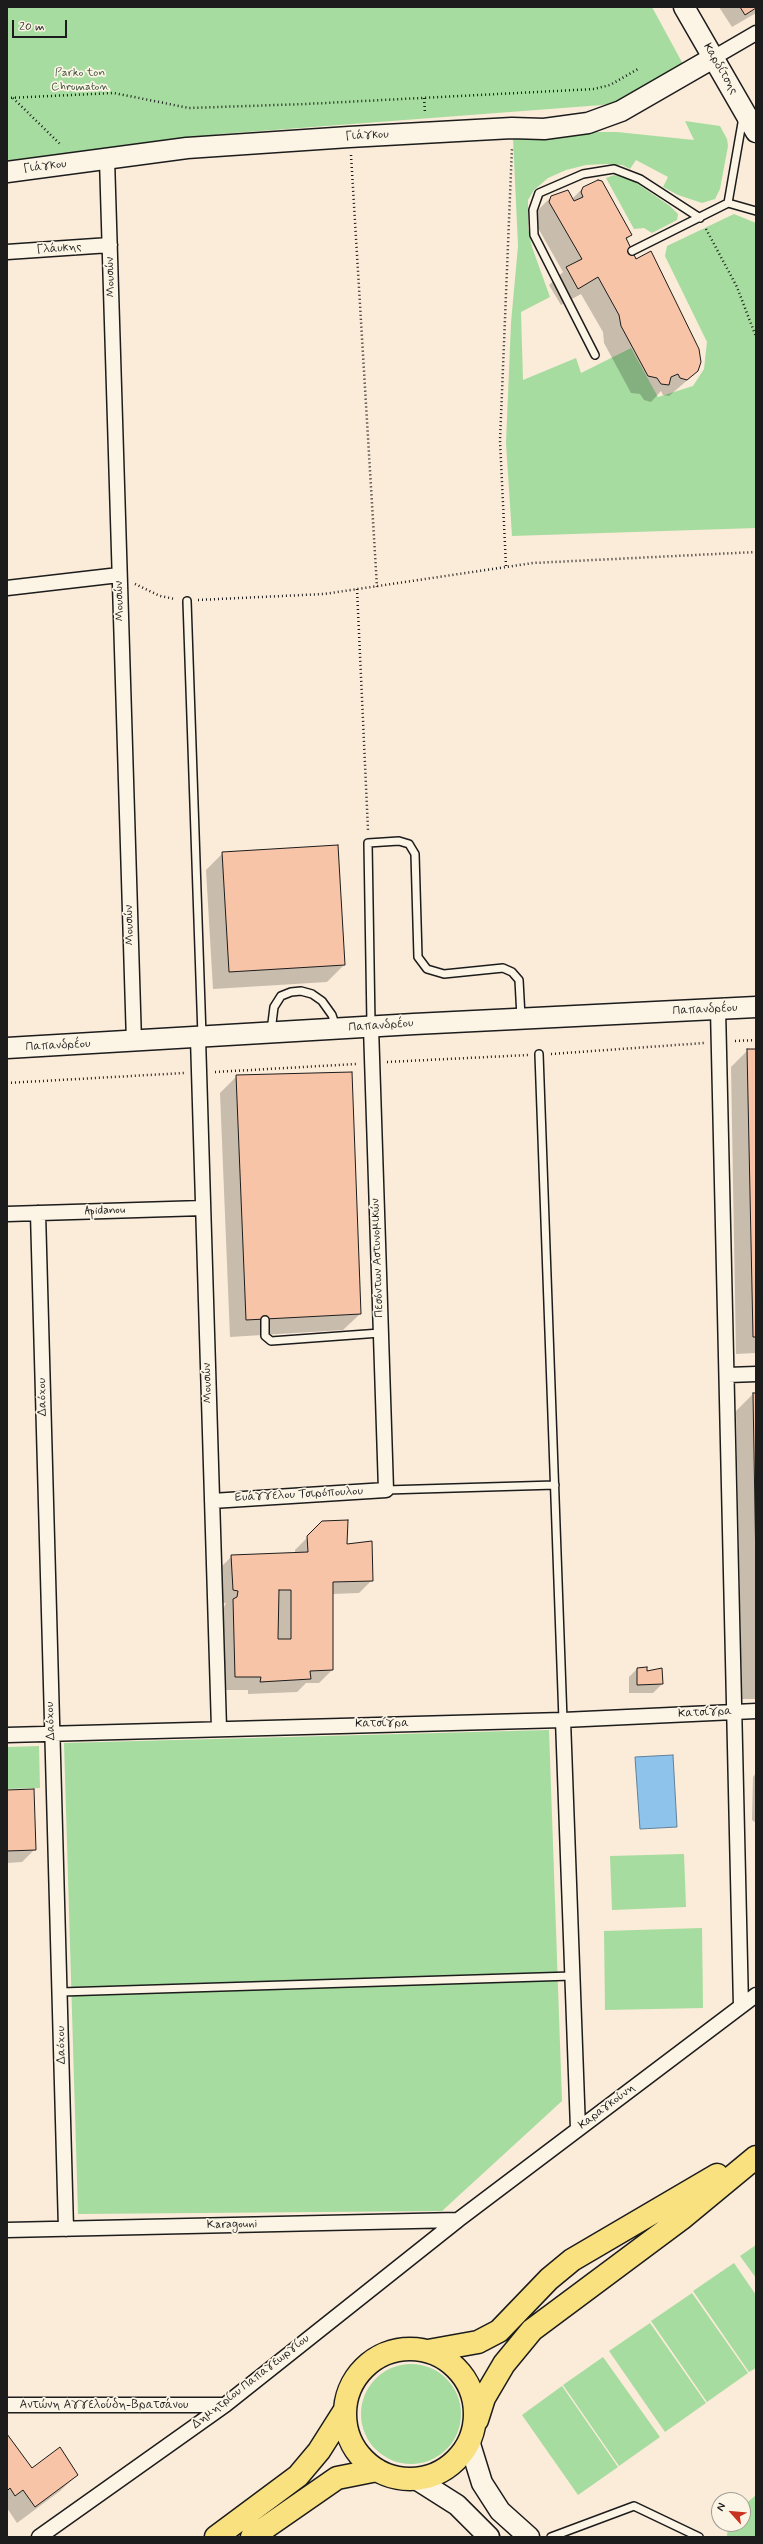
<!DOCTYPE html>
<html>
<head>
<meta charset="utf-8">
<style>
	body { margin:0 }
	#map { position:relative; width:763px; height:2544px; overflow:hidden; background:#fbebd9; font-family:Mynerve,sans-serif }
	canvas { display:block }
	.frame { position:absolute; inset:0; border:8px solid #1c1c1c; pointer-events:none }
	.north { position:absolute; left:711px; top:2492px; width:40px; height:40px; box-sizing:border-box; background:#fcf5e5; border:1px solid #a29e95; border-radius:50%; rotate:297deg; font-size:11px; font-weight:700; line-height:16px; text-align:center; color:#1c1c1c }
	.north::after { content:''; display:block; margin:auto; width:14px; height:18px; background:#c8321e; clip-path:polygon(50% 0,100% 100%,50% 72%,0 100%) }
	.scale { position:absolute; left:12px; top:20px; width:55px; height:18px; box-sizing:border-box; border:2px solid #1c1c1c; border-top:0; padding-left:5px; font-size:12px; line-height:14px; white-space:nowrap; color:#1c1c1c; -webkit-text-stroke:3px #fcf5e5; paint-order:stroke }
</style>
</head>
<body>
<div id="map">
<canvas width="763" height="2544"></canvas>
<div class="frame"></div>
<div class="north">N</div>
<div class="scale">20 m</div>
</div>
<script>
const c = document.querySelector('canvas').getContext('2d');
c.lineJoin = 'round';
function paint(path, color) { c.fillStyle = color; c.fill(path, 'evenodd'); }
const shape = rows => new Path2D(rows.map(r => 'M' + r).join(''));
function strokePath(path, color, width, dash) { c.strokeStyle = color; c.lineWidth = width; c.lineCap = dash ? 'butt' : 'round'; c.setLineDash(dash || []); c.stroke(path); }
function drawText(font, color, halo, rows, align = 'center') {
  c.font = font + ' Mynerve,sans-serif'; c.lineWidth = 3.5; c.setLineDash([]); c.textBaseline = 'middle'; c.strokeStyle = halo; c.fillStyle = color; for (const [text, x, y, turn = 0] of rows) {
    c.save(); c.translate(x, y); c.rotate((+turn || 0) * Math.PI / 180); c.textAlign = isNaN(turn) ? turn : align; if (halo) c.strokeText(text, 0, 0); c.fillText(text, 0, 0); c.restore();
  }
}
paint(shape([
	[7,7,652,7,684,66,621,102,602,105,221,134,7,163],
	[685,121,720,126,727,139,728,146,720,189,715,199,702,203,678,195,663,187,668,177,636,160,630,169,622,165,606,164,586,165,566,170,548,178,534,190,528,200,528,228,532,247,550,297,521,312,523,380,576,358,581,373,631,348,658,397,693,386,704,369,707,342,665,256,667,246,734,214,756,223,756,528,512,536,506,443,511,323,518,246,513,138,566,132,617,132,694,140],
	[614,175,632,180,670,206,678,214,677,220,652,233,644,228,634,229,606,178],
	[549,1730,562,2101,442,2211,78,2214,64,1743],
	[39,1746,40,1788,7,1789,7,1747],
	[684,1854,686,1907,612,1910,610,1856],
	[702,1928,703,2008,605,2010,604,1931],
	[756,2245,756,2278,740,2256],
	[734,2263,756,2295,756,2368,749,2372,693,2291],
	[692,2293,748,2373,707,2402,651,2321],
	[650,2323,706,2403,665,2432,609,2351],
	[603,2357,660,2437,619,2466,563,2385],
	'361 2414a50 50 0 1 1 100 0a50 50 0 1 1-100 0Z',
	[562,2386,618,2467,578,2495,522,2415],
	[756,2495,756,2537,727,2537,728,2524,743,2524,743,2506]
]), '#a6dc9f');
const water = shape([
	[673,1755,677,1827,640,1829,635,1757,673,1755]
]);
paint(water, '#8ec4ec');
strokePath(water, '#608199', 1);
paint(shape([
	[719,7,756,7,756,13,732,27],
	[583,188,631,235,626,240,698,371,669,396,663,395,661,391,651,402,644,400,640,394,631,393,604,343,603,332,581,294,561,305,549,285,563,272,533,219,534,214,551,197,567,191,571,200],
	[223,853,344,965,327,982,213,989,206,870],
	[748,1050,756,1050,756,1353,736,1354,731,1067],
	[237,1076,360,1314,343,1330,230,1337,220,1093],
	[753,1394,756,1394,756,1699,742,1699,736,1411],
	[323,1522,346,1545,372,1580,359,1593,332,1594,332,1670,319,1683,306,1683,297,1692,248,1694,248,1690,223,1690,221,1613,226,1603,220,1603,219,1569,232,1556,295,1554,295,1550],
	[637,1669,646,1672,661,1669,662,1684,653,1693,629,1693,629,1677],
	[756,1773,756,1823,752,1820,753,1777],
	[7,1791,35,1849,22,1862,7,1863],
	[7,2435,31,2469,77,2475,60,2491,17,2523,7,2508]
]), '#0003');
const building = shape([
	[740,7,756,7,756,8,745,15,740,7],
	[598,180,602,181,632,235,626,238,636,259,651,251,699,349,701,362,698,371,687,380,680,378,678,374,671,377,669,385,661,384,657,378,648,376,621,326,619,315,598,277,578,289,566,267,582,259,549,202,551,196,568,190,574,201,583,197,581,192,583,187,598,180],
	[338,845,345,965,229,972,222,852,338,845],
	[747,1049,756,1049,756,1337,753,1337,747,1049],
	[352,1072,361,1314,246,1320,236,1075,352,1072],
	[753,1393,756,1393,756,1570,753,1393],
	[348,1520,347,1544,372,1541,373,1581,333,1582,333,1670,310,1671,311,1679,260,1682,261,1677,235,1677,233,1599,237,1597,238,1591,233,1590,231,1555,308,1552,307,1536,322,1521,348,1520],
	[279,1590,291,1590,291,1639,278,1639,279,1590],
	[647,1667,647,1671,662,1668,663,1684,637,1685,637,1668,647,1667],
	[34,1789,36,1850,7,1851,7,1790,34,1789],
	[7,2434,32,2468,60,2447,78,2475,35,2507,23,2490,15,2496,10,2488,7,2491,7,2434]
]);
paint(building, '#f7c4a7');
strokePath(building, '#1c1c1c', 1);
const lane = shape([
	[743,117,728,203,756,211],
	[632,251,728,203],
	[595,355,534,235,533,210,539,193,583,174,614,169,640,179,700,218],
	[187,601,202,1036],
	[371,1024,368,843,399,841,409,844,415,854,418,957,427,969,444,974,503,968,512,972,519,980,521,1017],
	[271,1031,274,1007,281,996,291,992,301,991,312,994,322,1001,332,1015,336,1027],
	[539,1054,563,1720],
	[265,1320,265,1336,271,1341,380,1333],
	[386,1490,555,1485],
	[61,1992,572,1976],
	[551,2537,634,2506,699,2537]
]);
const street = shape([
	[713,58,756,33],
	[107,159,134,1042],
	[7,252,110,245],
	[7,588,119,575],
	[718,1009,741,2006],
	[198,1038,219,1728],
	[38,1213,66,2229],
	[7,1214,203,1208],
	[728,1375,756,1374],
	[212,1501,386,1490,371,1027],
	[563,1720,578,2129],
	[7,1735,563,1720,756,1711],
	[7,2230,458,2220],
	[7,2405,225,2405],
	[39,2537,225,2405,458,2220,756,1995]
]);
const secondary = shape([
	[684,7,756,132],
	[7,172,187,148,349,137,512,128,544,129,588,123,621,111,713,58],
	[7,1048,414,1024,756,1007],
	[469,2441,482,2483,500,2511,529,2537],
	[416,2479,457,2505,489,2537]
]);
const highway = shape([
	'345 2414a65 65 0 1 1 130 0a65 65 0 1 1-130 0Z',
	[428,2351,478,2342,499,2331,549,2279,572,2260,717,2175],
	[477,2420,484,2398,504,2364,532,2330,681,2219,756,2157],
	[216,2537,298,2476,319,2451,345,2410],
	[252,2537,337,2478,377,2470]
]);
strokePath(lane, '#1c1c1c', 10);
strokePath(street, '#1c1c1c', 17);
strokePath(secondary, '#1c1c1c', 23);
strokePath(highway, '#1c1c1c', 25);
strokePath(shape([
	[7,98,114,93,189,108,306,104,594,89,610,85,638,69],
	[13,98,61,145],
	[424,98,425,113],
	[351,155,377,587],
	[706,229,737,287,756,337],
	[506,566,500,441,512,147],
	[135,584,160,596,175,599],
	[357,589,368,830],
	[198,600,324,594,533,563,756,552],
	[735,1041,756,1040],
	[551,1054,704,1043],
	[387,1062,528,1055],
	[215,1072,356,1064],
	[7,1083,184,1073]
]), '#1c1c1c', 2.5, [1, 3]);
strokePath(lane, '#fcf5e5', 7);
strokePath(street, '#fcf5e5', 14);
strokePath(secondary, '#fcf5e5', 20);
strokePath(highway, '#fae180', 22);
drawText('12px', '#1c1c1c', '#fcf5e5', [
	["Καρδίτσης",720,69,60],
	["Γιάγκου",367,136,-3],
	["Γιάγκου",45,167,-7],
	["Γλάυκης",59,249,-4],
	["Μουσών",111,277,-92],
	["Μουσών",120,601,-92],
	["Μουσών",130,925,-92],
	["Παπανδρέου",705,1010,-3],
	["Παπανδρέου",381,1026,-4],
	["Παπανδρέου",58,1046,-3],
	["Apidanou",105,1211,-2],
	["Πεσόντων Αστυνομικών",378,1258,-92],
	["Μουσών",208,1383,-92],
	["Δαόχου",43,1397,-91],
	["Ευάγγελου Τσιρόπουλου",299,1495,-3],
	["Κατσίγρα",705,1713,-3],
	["Δαόχου",51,1721,-92],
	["Κατσίγρα",382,1724,-1],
	["Δαόχου",62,2045,-91],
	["Καραγκούνη",607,2107,-37],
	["Karagouni",232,2225,-1],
	["Δημητρίου Παπαγεωργίου",251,2382,-38],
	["Αντώνη Αγγελούδη-Βρατσάνου",104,2405]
]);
drawText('12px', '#455643', '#fcf5e5', [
	["Parko ton",80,73],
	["Chromaton",80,87]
]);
</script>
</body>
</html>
